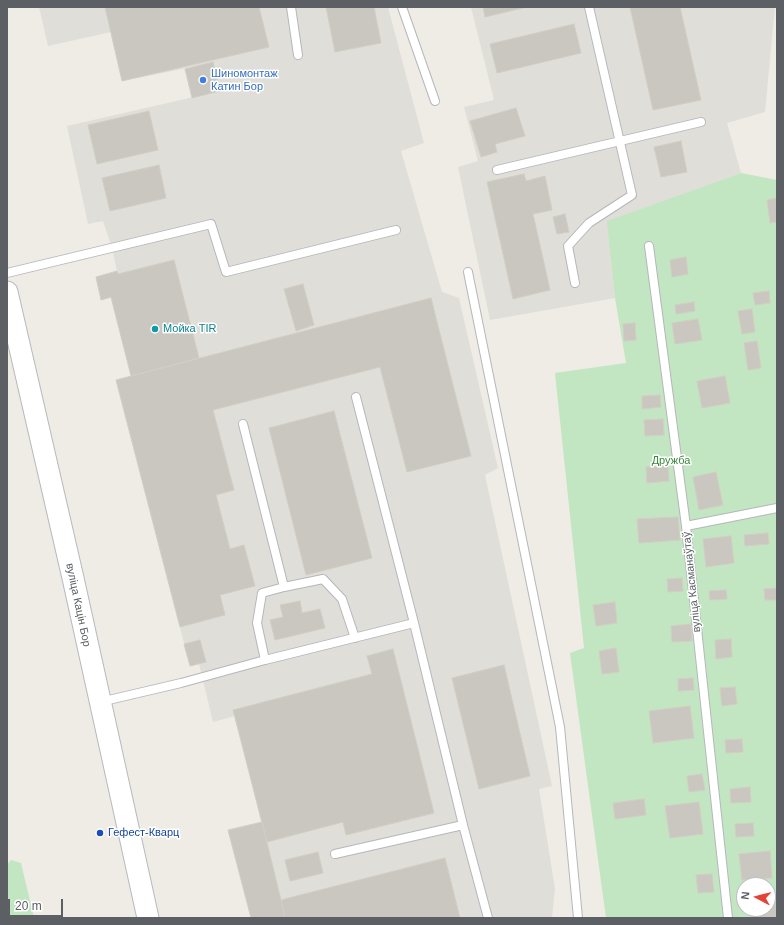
<!DOCTYPE html>
<html>
<head>
<meta charset="utf-8">
<style>
	body { margin:0 }
	#map { position:relative; width:784px; height:925px; overflow:hidden; background:#eeece4; font-family:Helvetica,sans-serif }
	canvas { display:block }
	.frame { position:absolute; inset:0; border:8px solid #5c6064; pointer-events:none }
	.north { position:absolute; left:736px; top:877px; width:40px; height:40px; box-sizing:border-box; background:#fff; border:1px solid #bebfc1; border-radius:50%; rotate:277deg; font-size:11px; font-weight:700; line-height:16px; text-align:center; color:#5c6064 }
	.north::after { content:''; display:block; margin:auto; width:14px; height:18px; background:#e34435; clip-path:polygon(50% 0,100% 100%,50% 72%,0 100%) }
	.scale { position:absolute; left:8px; top:899px; width:55px; height:18px; box-sizing:border-box; border:2px solid #5c6064; border-top:0; padding-left:5px; font-size:12px; line-height:14px; white-space:nowrap; color:#5c6064; -webkit-text-stroke:3px #fff; paint-order:stroke }
</style>
</head>
<body>
<div id="map">
<canvas width="784" height="925"></canvas>
<div class="frame"></div>
<div class="north">N</div>
<div class="scale">20 m</div>
</div>
<script>
const c = document.querySelector('canvas').getContext('2d');
c.lineJoin = 'round';
function paint(path, color) { c.fillStyle = color; c.fill(path, 'evenodd'); }
const shape = rows => new Path2D(rows.map(r => 'M' + r).join(''));
function strokePath(path, color, width, dash) { c.strokeStyle = color; c.lineWidth = width; c.lineCap = dash ? 'butt' : 'round'; c.setLineDash(dash || []); c.stroke(path); }
function drawText(font, color, halo, rows, align = 'center') {
  c.font = font + ' Helvetica,sans-serif'; c.lineWidth = 3; c.setLineDash([]); c.textBaseline = 'middle'; c.strokeStyle = halo; c.fillStyle = color; for (const [text, x, y, turn = 0] of rows) {
    c.save(); c.translate(x, y); c.rotate((+turn || 0) * Math.PI / 180); c.textAlign = isNaN(turn) ? turn : align; if (halo) c.strokeText(text, 0, 0); c.fillText(text, 0, 0); c.restore();
  }
}
paint(shape([
	[39,7,388,7,424,143,401,151,442,292,459,298,498,468,485,475,552,786,539,789,555,889,552,918,285,918,235,716,213,722,199,664,190,666,116,380,131,376,111,298,101,300,96,277,117,271,112,248,103,221,88,224,67,126,220,91,213,63,122,81,111,32,48,46],
	[471,7,775,7,765,112,727,123,741,173,608,221,615,298,490,320,458,167,478,161,464,107,494,100]
]), '#e0ded9');
paint(shape([
	[741,173,777,180,777,918,606,918,570,653,584,648,555,373,626,363,615,298,607,221],
	[744,885,768,885,768,909,744,909],
	[11,860,21,863,34,918,10,918,7,892,7,865]
]), '#c2e5c2');
const building = shape([
	[105,7,259,7,269,47,122,81,105,7],
	[326,7,374,7,381,43,335,52,326,7],
	[483,7,527,7,485,17,483,7],
	[630,7,680,7,701,100,653,110,630,7],
	[574,24,581,53,497,73,490,44,574,24],
	[213,62,220,91,192,98,185,69,213,62],
	[516,108,525,136,495,144,497,152,481,157,470,121,516,108],
	[149,111,158,150,97,164,88,125,149,111],
	[681,141,687,172,661,177,654,147,681,141],
	[159,165,166,198,110,211,102,178,159,165],
	[524,174,526,181,545,176,552,210,533,214,550,290,513,299,487,182,524,174],
	[777,198,777,222,770,223,767,200,777,198],
	[565,214,569,232,557,234,553,217,565,214],
	[686,257,688,274,672,277,670,260,686,257],
	[174,260,199,358,131,376,111,297,101,300,96,277,117,271,118,274,174,260],
	[303,284,314,325,296,331,284,289,303,284],
	[769,291,770,303,755,305,753,293,769,291],
	[431,298,471,456,407,472,380,367,213,410,234,490,216,495,230,549,244,545,255,586,220,595,225,615,180,627,116,380,431,298],
	[694,302,695,311,676,314,675,305,694,302],
	[752,309,755,332,742,334,738,311,752,309],
	[698,319,702,340,675,344,672,323,698,319],
	[635,323,636,340,624,341,623,324,635,323],
	[757,341,761,368,748,370,744,343,757,341],
	[725,376,730,403,702,408,697,381,725,376],
	[660,395,661,407,642,409,642,396,660,395],
	[334,411,372,558,306,575,269,428,334,411],
	[663,419,664,435,645,436,644,420,663,419],
	[668,466,669,481,647,483,646,467,668,466],
	[716,472,723,505,699,510,693,477,716,472],
	[678,517,680,540,639,543,637,519,678,517],
	[768,533,769,544,745,546,744,535,768,533],
	[731,536,734,563,706,567,703,539,731,536],
	[682,578,683,591,668,592,667,579,682,578],
	[777,588,777,600,765,600,764,589,777,588],
	[726,590,727,599,710,600,709,591,726,590],
	[300,601,302,613,320,609,325,628,275,640,270,620,283,617,280,605,300,601],
	[615,602,617,623,596,626,593,605,615,602],
	[691,624,692,641,672,642,671,626,691,624],
	[731,639,732,657,716,659,715,640,731,639],
	[200,640,206,662,190,666,184,644,200,640],
	[616,648,619,672,602,674,599,651,616,648],
	[393,649,434,813,346,835,343,822,267,842,233,710,372,674,367,656,393,649],
	[504,665,530,776,479,789,452,678,504,665],
	[693,678,694,690,678,691,678,679,693,678],
	[735,687,737,704,722,706,720,688,735,687],
	[690,706,694,738,653,743,649,711,690,706],
	[742,739,743,752,726,753,725,740,742,739],
	[702,774,705,790,689,792,687,776,702,774],
	[750,787,751,802,731,803,730,789,750,787],
	[644,799,646,815,615,819,613,803,644,799],
	[699,802,703,834,670,838,665,806,699,802],
	[262,822,281,900,285,918,251,918,228,830,262,822],
	[753,823,754,836,736,837,735,824,753,823],
	[770,851,772,878,742,880,739,854,770,851],
	[318,852,323,873,290,881,285,860,318,852],
	[445,858,460,918,285,918,281,900,445,858],
	[712,874,714,892,698,893,696,875,712,874],
	[777,894,777,918,760,918,760,909,768,909,768,895,777,894]
]);
paint(building, '#cac7c1');
strokePath(building, '#d3cec3', 1);
const lane = shape([
	[291,7,298,55],
	[402,7,435,101],
	[497,170,701,122],
	[649,246,686,526,728,918],
	[468,272,560,727,578,918],
	[7,273,211,224,226,272,396,230],
	[575,283,568,246,589,223,632,195,589,7],
	[243,424,284,587],
	[686,526,777,508],
	[265,660,257,623,262,593,284,587,323,579,342,599,355,638],
	[100,702,181,683,265,660,414,623,356,397],
	[463,825,488,918],
	[335,854,463,825,414,623]
]);
const secondary = shape([
	[7,292,73,578,148,918]
]);
strokePath(lane, '#b5b7bb', 10);
strokePath(secondary, '#b6b9be', 23);
strokePath(lane, '#fff', 8);
strokePath(secondary, '#fff', 21);
for (const [x, y, r, color] of [
	[203,80,4,"#3f7fe0"],
	[155,329,4,"#0f9aa8"],
	[100,833,4,"#1a4fb4"]
]) { const dot = new Path2D(); dot.arc(x, y, r, 0, 2 * Math.PI); c.fillStyle = color; c.fill(dot); strokePath(dot, '#fff', 1.5); }
drawText('11px', '#366cbe', '#fff', [
	["Шиномонтаж",211,74],
	["Катин Бор",211,87]
], 'left');
drawText('11px', '#0d838f', '#fff', [
	["Мойка TIR",163,329]
], 'left');
drawText('11px', '#39863d', '#fff', [
	["Дружба",671,461]
]);
drawText('11px', '#5c6064', '#fff', [
	["вуліца Касманаўтаў",692,582,-96],
	["вуліца Кацін Бор",78,605,78]
]);
drawText('11px', '#164399', '#fff', [
	["Гефест-Кварц",108,833]
], 'left');
</script>
</body>
</html>
